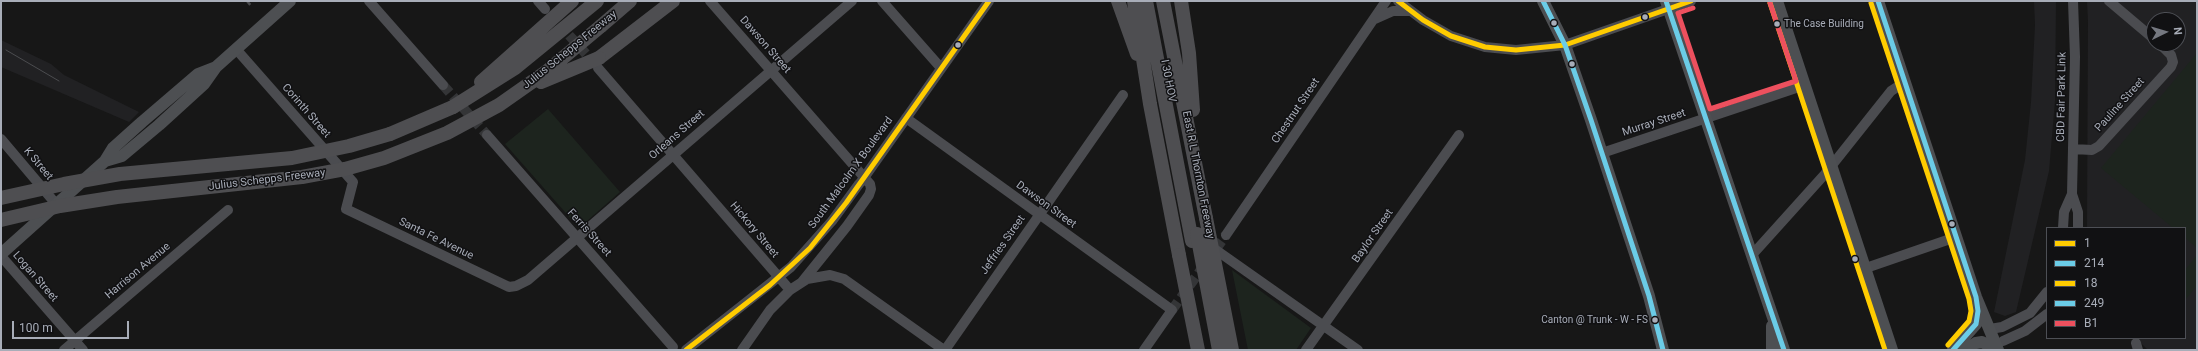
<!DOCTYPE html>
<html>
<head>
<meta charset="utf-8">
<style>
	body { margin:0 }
	#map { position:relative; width:2198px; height:351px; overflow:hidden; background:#171717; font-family:Roboto,sans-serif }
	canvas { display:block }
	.frame { position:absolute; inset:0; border:2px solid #a8adb8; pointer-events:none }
	.legend { position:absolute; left:2046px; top:227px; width:140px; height:112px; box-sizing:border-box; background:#111113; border:1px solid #4d4f55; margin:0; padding:5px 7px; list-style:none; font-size:12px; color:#a8adb8 }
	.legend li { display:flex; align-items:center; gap:8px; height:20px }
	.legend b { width:20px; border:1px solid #4d4f55 }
	.north { position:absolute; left:2146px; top:12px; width:40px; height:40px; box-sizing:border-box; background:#111113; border:1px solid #4d4f55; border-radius:50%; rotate:85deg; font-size:11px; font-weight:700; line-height:16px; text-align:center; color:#a8adb8 }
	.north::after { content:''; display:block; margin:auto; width:14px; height:18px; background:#757880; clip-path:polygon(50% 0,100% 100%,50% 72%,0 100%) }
	.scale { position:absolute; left:12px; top:321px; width:117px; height:18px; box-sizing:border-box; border:2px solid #a8adb8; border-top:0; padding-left:5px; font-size:12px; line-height:14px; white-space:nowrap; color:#a8adb8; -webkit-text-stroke:3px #111113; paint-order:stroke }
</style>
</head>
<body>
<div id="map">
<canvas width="2198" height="351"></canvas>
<div class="frame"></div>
<ul class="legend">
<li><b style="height:5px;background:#fc0"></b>1</li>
<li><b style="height:5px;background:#6bcce7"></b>214</li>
<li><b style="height:5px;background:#fc0"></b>18</li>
<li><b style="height:5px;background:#6bcce7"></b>249</li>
<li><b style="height:5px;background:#ed505e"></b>B1</li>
</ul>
<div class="north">N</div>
<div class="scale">100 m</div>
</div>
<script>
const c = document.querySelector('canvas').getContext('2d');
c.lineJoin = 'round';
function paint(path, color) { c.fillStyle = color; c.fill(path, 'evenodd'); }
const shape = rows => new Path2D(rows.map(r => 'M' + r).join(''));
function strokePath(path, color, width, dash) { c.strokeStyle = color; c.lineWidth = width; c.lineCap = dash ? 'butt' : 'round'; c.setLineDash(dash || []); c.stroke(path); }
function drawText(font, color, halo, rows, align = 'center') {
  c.font = font + ' Roboto,sans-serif'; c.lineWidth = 3; c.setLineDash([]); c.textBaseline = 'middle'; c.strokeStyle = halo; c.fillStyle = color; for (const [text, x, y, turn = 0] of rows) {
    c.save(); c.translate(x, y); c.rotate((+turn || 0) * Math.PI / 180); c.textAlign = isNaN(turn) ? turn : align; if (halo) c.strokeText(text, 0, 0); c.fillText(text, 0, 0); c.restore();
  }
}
paint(shape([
	[2034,1,2056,1,2055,101,2049,171,2016,312,2005,316,1994,312,2025,160,2031,102,2035,25],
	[2087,1,2197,1,2197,350,2148,350,2136,338,2185,338,2185,228,2087,228,2088,21],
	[2154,20,2178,20,2178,44,2154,44],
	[1,40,51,64,64,75,139,112,129,122,1,67]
]), '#212123');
paint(shape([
	[2197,53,2197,248,2185,238,2185,228,2173,228,2101,168],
	[548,109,620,192,579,228,505,144],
	[2197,255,2197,286,2185,300,2185,270],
	[1232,270,1311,328,1296,350,1248,350]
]), '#1d241e');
strokePath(shape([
	[549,13,596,65],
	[443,85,487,135],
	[1172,310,1226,235]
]), '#343537', 10, [10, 5]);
strokePath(shape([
	[369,1,443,85],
	[538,1,545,9],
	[710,1,870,184,871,189,869,195,847,226,802,282],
	[882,1,941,68],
	[1398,1,1423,20,1451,36,1485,47,1516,50,1565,45,1691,1],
	[2073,1,2075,57,2072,194,2078,212,2078,228],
	[2109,1,2154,39],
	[1375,19,1393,11,1411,11],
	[236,49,353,182,346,209,509,287,516,286,528,280,852,1],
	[598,68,790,290],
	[906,118,1172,310,1144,350],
	[487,135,673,347],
	[1,139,56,204],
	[2073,149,2092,150,2099,146,2171,67,2173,62,2171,55,2160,44],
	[1602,153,1805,85],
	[861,182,989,1],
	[2063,228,2064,212,2072,194],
	[1226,235,1386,1],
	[1216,250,1358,350],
	[1752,255,1825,174,1891,91,1905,82],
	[1,256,83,350],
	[1866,268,1956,237],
	[1990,329,2002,327,2030,313,2047,292],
	[2003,341,2025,331,2047,314],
	[2136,343,2138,350],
	[64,350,228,210],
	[742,350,770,310,790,290,807,279,830,275,844,279,944,350],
	[945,350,1123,95],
	[1306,350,1459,135]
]), '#4b4c50', 10);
strokePath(shape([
	[1543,1,1565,45,1591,120,1649,296,1663,350],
	[1666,1,1784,350],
	[1777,1,1892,350],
	[1878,1,1976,297,1998,350],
	[105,161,122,156,159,125,204,84,216,67,290,1],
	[1,254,105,161,113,148,142,122,198,74,216,67],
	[1772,350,1772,326],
	[1953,350,1976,324,1977,307],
	[1966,350,1976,343,1982,342,1997,350]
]), '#4d4f52', 12);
strokePath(shape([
	[1118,1,1137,54],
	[1134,1,1150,104,1179,255],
	[1146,1,1192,241],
	[1163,1,1206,218],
	[1181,1,1189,53,1193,110],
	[601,26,630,1],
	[599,58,673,1],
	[390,134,453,107]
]), '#4e4e51', 14);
strokePath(shape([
	[6,50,59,81]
]), '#4b4c4f', 1);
strokePath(shape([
	[247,1,252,7]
]), '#4b4c4f', 2.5, [5, 4]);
strokePath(shape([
	[686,350,791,267,832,221,859,184]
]), '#4b4c50', 10);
strokePath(shape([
	[481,82,572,1],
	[541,82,599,58],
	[453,107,515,68,597,1],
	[1,198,64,184,120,174,292,158,349,146,390,134],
	[1206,218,1232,350],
	[1,220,60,206,117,197,302,177,345,169,384,158,447,133,499,105,546,72,601,26],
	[1197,234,1219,350],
	[1179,255,1198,350]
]), '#4e4e51', 14);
strokePath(shape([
	[1398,1,1423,20,1451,36,1485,47,1516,50,1565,45,1691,1],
	[686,350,770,285,810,248,846,203,989,1]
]), '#fc0', 5);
strokePath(shape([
	[1666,1,1784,350],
	[1878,1,1976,297,1978,311,1976,324,1953,350]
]), '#6bcce7', 5);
strokePath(shape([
	[1770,3,1885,350],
	[1871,3,1969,299,1971,311,1969,321,1948,345]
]), '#fc0', 5);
strokePath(shape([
	[1543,1,1565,45,1591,120,1649,296,1663,350]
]), '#6bcce7', 5);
strokePath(shape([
	[1693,8,1678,13,1710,109,1796,81,1770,3]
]), '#ed505e', 5);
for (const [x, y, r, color] of [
	[1645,17,3.5,"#a8adb8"],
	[1554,23,3.5,"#a8adb8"],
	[1777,24,3.5,"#a8adb8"],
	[958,45,3.5,"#a8adb8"],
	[1572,64,3.5,"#a8adb8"],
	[1952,224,3.5,"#a8adb8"],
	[1855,259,3.5,"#a8adb8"],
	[1655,320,3.5,"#a8adb8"]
]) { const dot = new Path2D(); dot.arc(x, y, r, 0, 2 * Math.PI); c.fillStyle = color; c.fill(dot); strokePath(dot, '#111113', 1.5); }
drawText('10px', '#a8adb8', '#111113', [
	["The Case Building",1784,24],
	["Canton @ Trunk - W - FS",1648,320,"right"]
], 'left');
drawText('11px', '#a8adb8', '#111113', [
	["Dawson Street",765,45,49],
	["Julius Schepps Freeway",570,50,-39],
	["I 30 HOV",1168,81,79],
	["CBD Fair Park Link",2062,97,-89],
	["Pauline Street",2120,105,-48],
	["Corinth Street",306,111,49],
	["Chestnut Street",1296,111,-56],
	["Murray Street",1654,123,-18],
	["Orleans Street",677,135,-41],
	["K Street",38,164,50],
	["South Malcolm X Boulevard",851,173,-54],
	["East R L Thornton Freeway",1198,175,79],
	["Julius Schepps Freeway",267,180,-7],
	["Dawson Street",1046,205,36],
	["Hickory Street",754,230,50],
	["Ferris Street",589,233,48],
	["Baylor Street",1373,236,-55],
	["Santa Fe Avenue",436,239,26],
	["Jeffries Street",1003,245,-55],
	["Harrison Avenue",138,271,-40],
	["Logan Street",35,277,49]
]);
</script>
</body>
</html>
